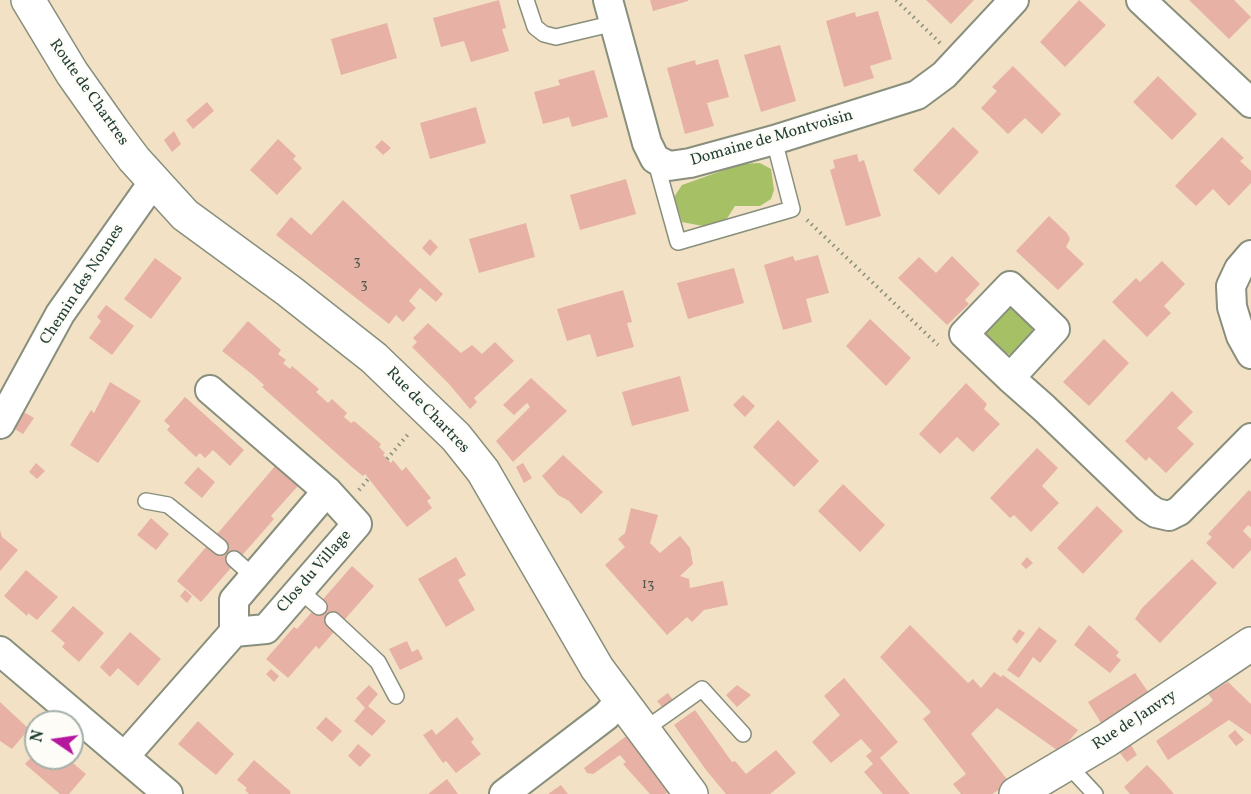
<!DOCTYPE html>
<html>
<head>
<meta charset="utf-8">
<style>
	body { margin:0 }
	#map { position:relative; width:1251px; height:794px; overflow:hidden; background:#f2e1c5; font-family:Vollkorn,serif }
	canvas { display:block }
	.north { position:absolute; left:24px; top:710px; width:60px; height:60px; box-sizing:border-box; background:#fdfcf7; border:2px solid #a4b0a9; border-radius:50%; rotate:283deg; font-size:16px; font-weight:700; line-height:24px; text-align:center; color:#1f3d34 }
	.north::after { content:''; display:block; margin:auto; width:21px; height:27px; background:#b5179e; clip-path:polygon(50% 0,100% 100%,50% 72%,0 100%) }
</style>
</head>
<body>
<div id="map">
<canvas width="1251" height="794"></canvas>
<div class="north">N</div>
</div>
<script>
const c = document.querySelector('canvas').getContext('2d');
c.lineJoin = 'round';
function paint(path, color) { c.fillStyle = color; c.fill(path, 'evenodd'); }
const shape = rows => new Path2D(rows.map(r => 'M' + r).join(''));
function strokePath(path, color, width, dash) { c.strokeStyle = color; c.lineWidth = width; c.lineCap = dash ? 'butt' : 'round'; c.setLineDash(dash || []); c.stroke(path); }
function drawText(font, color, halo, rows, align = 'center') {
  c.font = font + ' Vollkorn,serif'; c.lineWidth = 5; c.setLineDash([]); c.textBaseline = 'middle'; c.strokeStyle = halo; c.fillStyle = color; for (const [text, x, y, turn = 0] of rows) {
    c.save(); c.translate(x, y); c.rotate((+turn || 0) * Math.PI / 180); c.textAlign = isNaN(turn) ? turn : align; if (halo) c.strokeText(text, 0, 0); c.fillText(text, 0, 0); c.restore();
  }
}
paint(shape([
	[760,163,771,169,774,190,771,199,760,206,735,206,724,223,720,224,703,226,682,222,674,197,682,185,741,164],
	[1002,304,1012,306,1031,324,1033,335,1014,356,1000,351,985,332]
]), '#a6c066');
paint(shape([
	[499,0,506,28,502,29,509,51,471,62,464,41,441,47,433,18],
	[650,0,688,0,688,1,653,11],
	[926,0,974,0,951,24],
	[1079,0,1106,25,1065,67,1040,42],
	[1189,0,1234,0,1251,17,1229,39],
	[878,11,892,59,870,66,874,78,844,87,826,21,855,12,856,17],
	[387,23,397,58,341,75,331,39],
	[780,45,796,101,761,112,744,55],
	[718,59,729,97,707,103,714,126,685,134,667,68,695,60,696,65],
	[1013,66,1061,114,1042,134,1025,118,1008,134,981,108,997,91,992,87],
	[594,70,608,117,572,127,569,117,543,124,534,92,560,85,558,80],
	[1158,76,1197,114,1172,140,1133,102],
	[207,102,214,111,193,129,186,120],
	[476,107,486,143,430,159,420,123],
	[953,127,979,152,939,195,913,170],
	[174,131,181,144,172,152,164,140],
	[1222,137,1244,158,1240,161,1251,171,1251,183,1229,206,1213,189,1196,206,1175,186],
	[278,139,296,156,293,159,302,168,277,195,250,170],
	[382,140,391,148,383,155,375,147],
	[857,154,859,162,864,160,881,216,846,226,830,170,835,168,833,160],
	[626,179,636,214,580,230,570,195],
	[343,200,443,294,436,302,420,288,409,301,416,308,403,322,396,315,389,324,276,235,291,217,311,235],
	[1049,216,1067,233,1070,239,1066,247,1084,264,1058,290,1016,251],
	[526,223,535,257,479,273,469,239],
	[430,239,438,247,430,256,422,248],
	[818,255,829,293,806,299,812,322,783,330,764,265,793,256,795,261],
	[952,256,980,284,965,300,969,304,947,325,898,278,919,257,936,273],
	[155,258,182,278,151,319,124,299],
	[1162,261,1185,284,1164,306,1171,313,1147,337,1112,302,1136,278,1140,282],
	[734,268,744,303,688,319,677,283],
	[623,290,632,322,627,323,634,347,597,357,590,334,567,341,557,309],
	[106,305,134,326,112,355,89,338,101,321,97,317],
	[870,319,911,358,886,386,846,346],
	[248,321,281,350,278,354,286,360,283,363,290,369,292,366,319,389,316,392,328,403,332,399,347,413,344,417,351,423,354,421,381,444,379,447,385,453,383,455,391,463,393,460,402,471,406,467,431,498,427,501,432,508,407,527,365,474,363,476,353,468,262,387,264,385,253,375,222,351],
	[428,323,461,353,472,345,482,354,495,342,514,361,474,398,477,402,470,409,449,384,412,347,417,342,413,338],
	[1104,339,1129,363,1089,406,1063,382],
	[680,376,689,411,632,426,622,392],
	[531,378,567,411,513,462,496,441,530,407,527,403,514,415,503,405],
	[110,382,141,401,98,463,70,445,91,410,94,413],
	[966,383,987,404,984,409,1000,424,973,452,957,437,940,454,919,434],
	[1172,391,1193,412,1177,428,1194,444,1166,473,1149,457,1146,461,1125,441],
	[743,395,755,406,745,417,733,405],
	[185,397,244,450,230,466,213,450,205,458,200,453,196,457,167,430,170,426,164,421],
	[22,411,34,418,23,434,13,428],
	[778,420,819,461,794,487,753,447],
	[1037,448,1058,468,1042,486,1059,503,1031,532,1014,515,1010,518,990,498],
	[563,455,603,492,581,514,569,501,558,495,542,476],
	[282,458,305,478,271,516,274,519,201,602,177,581],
	[36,463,45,471,37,479,29,472],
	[523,463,532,478,524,483,516,467],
	[198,467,215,482,202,498,184,483],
	[843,484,885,525,860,552,818,511],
	[1249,490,1251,492,1251,527,1248,525,1243,531,1251,539,1251,550,1233,569,1206,543,1212,537,1208,534],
	[1097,506,1123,531,1083,574,1057,548],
	[631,508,658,515,650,543,660,553,680,536,690,548,693,564,680,576,689,579,690,588,723,581,728,605,704,610,692,622,687,617,667,635,605,565,625,547,618,539,625,533],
	[151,518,169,534,156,550,137,535],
	[0,530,2,537,18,550,0,571],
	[456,557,466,575,458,580,475,610,446,627,418,579],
	[1027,557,1033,563,1026,569,1021,564],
	[1192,559,1217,583,1160,643,1135,619,1142,608],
	[352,566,374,586,319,649,316,646,288,678,266,659,294,627,297,629],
	[26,570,58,597,37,620,28,613,27,616,4,596],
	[185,590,192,596,187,603,180,596],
	[73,606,104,633,79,662,62,647,65,643,51,631],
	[910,625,968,683,973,679,981,688,994,672,1001,677,1003,675,1078,730,1060,752,997,708,971,734,1010,783,992,794,961,794,953,784,966,774,923,719,931,712,880,657],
	[1089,625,1119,652,1116,656,1121,660,1110,673,1074,645],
	[1039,627,1057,641,1040,663,1033,657,1019,678,1007,670],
	[1019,629,1025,633,1017,644,1012,639],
	[130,632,161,659,138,686,118,668,110,677,100,667],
	[407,641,412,652,418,649,423,659,400,670,389,649],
	[271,669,279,676,274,682,266,674],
	[1135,673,1151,696,1103,726,1088,702],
	[844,678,898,742,880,758,910,794,883,794,864,772,873,764,866,756,872,751,861,739,831,763,812,742,840,715,824,696],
	[1228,682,1251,704,1251,735,1229,720,1168,760,1156,741,1208,705,1213,700,1208,694],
	[369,685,378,694,368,706,386,721,372,736,354,721,365,708,356,698],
	[737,685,751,695,737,707,726,695],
	[668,693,673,700,662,707,657,701],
	[0,702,29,729,12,749,0,741],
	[695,710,732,762,735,761,746,774,776,750,796,773,770,794,726,794,706,770,674,725],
	[326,717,342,731,332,742,316,728],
	[457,717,474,739,471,742,481,754,456,773,446,761,443,763,423,735,432,729,436,735],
	[198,721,234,754,216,775,178,744],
	[1235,730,1244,740,1236,746,1228,736],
	[629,734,671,791,665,794,650,794,623,764,626,762,620,755,593,774,587,773,584,768],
	[358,744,371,755,360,767,348,756],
	[1131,745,1137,755,1127,762,1120,753],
	[36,752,36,758,67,758,86,774,69,794,60,794,25,764],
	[254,760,291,792,290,794,249,794,245,790,247,788,237,780],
	[1147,765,1160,778,1174,794,1130,794,1124,787],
	[447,779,458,794,428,794],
	[561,785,568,794,548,794]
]), '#e7b2a5');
const service = shape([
	[526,0,535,27,544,34,556,37,615,23],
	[655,159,678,242,792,209,774,140],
	[146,501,168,505,220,547],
	[234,559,254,577],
	[299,590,319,607],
	[333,620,378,662,396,696],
	[644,730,702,689,743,734],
	[1066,763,1095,794]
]);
const minor = shape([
	[608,0,647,143,655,159,669,166,690,163,774,140,917,95,944,75,1014,0],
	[1141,0,1251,103],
	[1251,255,1239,269,1231,286,1232,307,1241,336,1251,354],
	[1010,378,1055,329,1010,286,964,334,1010,378,1044,408,1147,507,1156,513,1169,516,1179,511,1251,438],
	[0,424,60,314,154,181],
	[234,632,234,600,327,491],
	[0,651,168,794],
	[125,756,234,632,266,629,357,524,327,491,210,390],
	[504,794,606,716,622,699]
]);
const secondary = shape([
	[28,0,72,73,113,131,134,159,185,215,289,291,374,358,456,437,483,471,597,668,691,794],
	[1016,794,1107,740,1251,644]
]);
strokePath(service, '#888f7c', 18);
strokePath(minor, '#888f7c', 32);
strokePath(secondary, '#888f7c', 36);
strokePath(shape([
	[896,0,940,43],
	[807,220,938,345],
	[387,459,410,432],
	[359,490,369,478]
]), '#888f7c', 4, [1.5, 4.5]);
strokePath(service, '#fff', 15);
strokePath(minor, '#fff', 28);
strokePath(secondary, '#fff', 33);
drawText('14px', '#515a50', null, [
	["3",357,262],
	["3",364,285],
	["13",648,585]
]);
drawText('16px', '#1f3d34', '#fdfcf7', [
	["Route de Chartres",88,93,55],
	["Domaine de Montvoisin",772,139,-16],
	["Chemin des Nonnes",83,285,-57],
	["Rue de Chartres",427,411,46],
	["Clos du Village",315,572,-49],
	["Rue de Janvry",1135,721,-33]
]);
</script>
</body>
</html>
